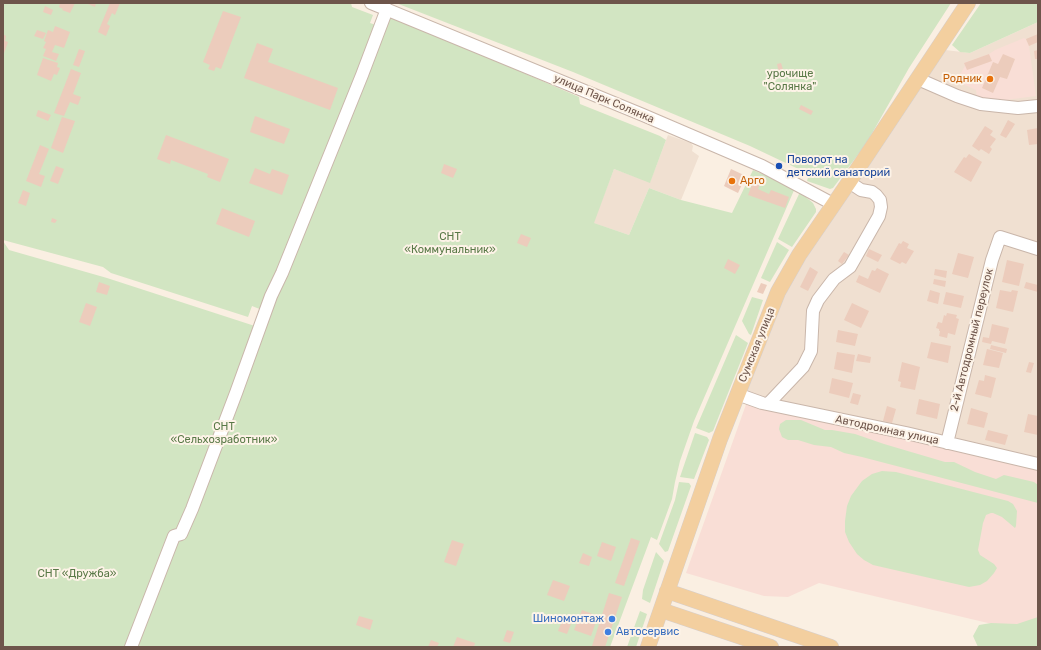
<!DOCTYPE html>
<html>
<head>
<meta charset="utf-8">
<style>
	body { margin:0 }
	#map { position:relative; width:1041px; height:650px; overflow:hidden; background:#faefe2; font-family:Rubik,sans-serif }
	canvas { display:block }
	.frame { position:absolute; inset:0; border:4px solid #6e554b; pointer-events:none }
</style>
</head>
<body>
<div id="map">
<canvas width="1041" height="650"></canvas>
<div class="frame"></div>
</div>
<script>
const c = document.querySelector('canvas').getContext('2d');
c.lineJoin = 'round';
function paint(path, color) { c.fillStyle = color; c.fill(path, 'evenodd'); }
const shape = rows => new Path2D(rows.map(r => 'M' + r).join(''));
function strokePath(path, color, width, dash) { c.strokeStyle = color; c.lineWidth = width; c.lineCap = dash ? 'butt' : 'round'; c.setLineDash(dash || []); c.stroke(path); }
function drawText(font, color, halo, rows, align = 'center') {
  c.font = font + ' Rubik,sans-serif'; c.lineWidth = 4; c.setLineDash([]); c.textBaseline = 'middle'; c.strokeStyle = halo; c.fillStyle = color; for (const [text, x, y, turn = 0] of rows) {
    c.save(); c.translate(x, y); c.rotate((+turn || 0) * Math.PI / 180); c.textAlign = isNaN(turn) ? turn : align; if (halo) c.strokeText(text, 0, 0); c.fillText(text, 0, 0); c.restore();
  }
}
paint(shape([
	[1038,22,1038,466,739,392,778,292,937,49,970,53],
	[668,135,691,143,693,146,692,151,699,156,681,200,649,188,629,235,593,223,614,169,650,182]
]), '#f0e0d1');
paint(shape([
	[1024,38,1026,39,1029,46,1036,96,990,102,977,99,976,90,956,81,965,66,964,63,989,54,995,50],
	[749,396,1038,466,1038,626,1009,628,819,583,788,597,764,596,686,573]
]), '#f9ded6');
paint(shape([
	[3,3,351,3,352,7,373,15,370,23,379,26,262,310,252,306,248,317,111,273,103,267,3,240],
	[396,3,951,3,909,68,866,144,833,188,830,189,807,181,809,174,750,146,573,72],
	[981,3,1038,3,1038,22,970,53,960,52,952,45],
	[385,16,423,29,579,97,580,104,660,136,666,140,650,183,614,169,594,223,629,235,649,188,681,200,732,213,753,170,795,188,694,421,680,461,675,482,672,499,657,540,651,537,610,647,3,647,3,241,9,250,107,278,261,328],
	[801,193,813,203,816,209,816,212,792,247,778,239,799,194],
	[777,242,789,250,770,282,761,278],
	[752,297,763,300,751,335,749,334,742,321],
	[736,335,748,343,713,431,709,433,696,428],
	[786,420,801,420,825,430,832,430,855,434,884,444,945,462,954,462,975,472,996,479,1004,475,1034,482,1038,485,1038,503,862,457,844,453,831,447,814,445,798,440,788,440,782,437,779,429,780,424],
	[695,433,707,437,709,440,694,479,680,477],
	[882,471,896,472,1008,501,1013,504,1017,511,1016,526,1015,528,1002,517,993,513,991,513,986,515,983,523,978,550,980,555,994,564,997,568,994,573,987,581,980,585,969,587,873,565,864,560,857,554,849,542,845,532,845,521,847,506,851,496,862,481,872,474],
	[679,482,689,483,691,486,668,551,665,552,659,544,675,500],
	[656,552,664,561,650,603,642,599,643,590],
	[640,611,647,614,636,647,627,647],
	[1038,617,1038,647,978,647,973,636,979,625,991,623,1017,624]
]), '#d2e5c2');
paint(shape([
	[60,3,75,3,70,13,62,10,63,9,59,7],
	[89,3,96,3,95,7,88,4],
	[110,3,120,3,115,15,112,13,107,24,110,26,106,36,98,32],
	[45,6,53,10,51,15,43,12],
	[223,11,241,17,221,69,216,67,214,71,208,69,210,65,203,62],
	[55,26,70,32,64,48,55,45,52,52,59,54,56,61,43,56,46,49,43,48,46,42,44,41,48,30,53,32],
	[37,30,46,33,43,39,34,36],
	[3,34,6,36,5,41,8,42,3,56],
	[1038,34,1038,42,1029,46,1026,39],
	[257,43,273,49,268,62,338,88,330,110,244,78],
	[79,49,85,51,79,67,73,65],
	[1038,50,1038,59,1035,59,1034,51],
	[989,54,992,61,967,70,964,63],
	[1003,54,1015,59,1007,79,1000,77,993,93,982,88,993,62,998,64],
	[43,58,58,63,57,67,60,68,57,75,54,74,51,81,37,75],
	[781,63,785,76,780,78,777,64],
	[71,69,81,73,73,94,81,97,78,105,70,102,64,116,54,113],
	[801,105,813,111,811,115,799,109],
	[38,110,51,115,48,121,36,116],
	[255,116,290,129,284,144,250,132],
	[62,117,75,121,63,153,51,148],
	[1008,120,1015,124,1006,138,1000,135],
	[985,126,993,131,990,135,996,139,990,147,992,149,989,154,981,149,979,151,972,146],
	[1038,128,1038,144,1029,145,1027,130],
	[166,135,229,159,220,182,207,177,208,174,184,165,171,160,170,164,157,159],
	[40,145,49,149,39,174,45,176,41,187,26,181],
	[969,154,982,162,971,182,954,172,964,157,966,158],
	[444,164,457,169,453,178,441,173],
	[56,166,64,169,58,184,50,181],
	[255,168,270,174,272,169,289,175,282,195,249,183],
	[731,169,746,176,738,193,724,186],
	[755,177,762,179,758,189,769,194,771,190,789,197,785,208,748,195],
	[23,190,30,193,26,206,18,203],
	[222,208,255,221,249,237,216,224],
	[52,218,57,220,55,223,51,222],
	[521,234,531,238,527,247,517,243],
	[903,241,909,244,907,248,914,251,906,264,902,262,900,264,890,259,899,243,901,244],
	[869,249,882,255,878,262,866,256],
	[844,252,849,255,842,264,838,261],
	[958,253,974,257,968,278,952,274],
	[728,259,740,265,735,274,724,268],
	[1007,260,1024,264,1019,286,1002,282],
	[810,267,818,272,808,291,800,287],
	[877,268,889,274,880,293,856,282,859,275,868,279,872,270,875,271],
	[935,269,947,271,946,278,934,275],
	[934,279,946,281,945,287,933,284],
	[99,282,110,286,107,295,96,292],
	[1026,282,1038,285,1038,292,1024,288],
	[761,283,767,285,763,294,757,292],
	[930,290,940,293,938,304,927,301],
	[1000,290,1011,292,1012,290,1018,291,1013,312,996,308],
	[946,292,964,296,961,308,943,304],
	[86,303,97,307,90,326,79,322],
	[852,303,869,311,861,328,844,320],
	[947,313,957,315,956,318,959,319,955,335,948,333,947,338,939,336,940,331,939,331,939,329,936,328,938,322,942,323,944,315,946,316],
	[992,324,1009,328,1005,344,992,341,991,344,982,342,983,337,989,338],
	[838,330,858,334,855,346,836,342],
	[931,342,951,346,948,363,927,358],
	[991,345,1007,349,1006,353,990,349],
	[987,349,1003,353,999,368,983,365],
	[837,352,855,355,852,373,834,369],
	[858,354,871,357,870,363,856,361],
	[902,362,920,367,915,390,900,387,901,382,898,381],
	[1029,362,1034,363,1031,373,1026,372],
	[985,375,996,378,991,398,975,394,979,380,984,381],
	[832,378,853,383,849,398,829,393],
	[853,393,861,395,858,405,850,403],
	[919,399,940,404,937,419,916,414],
	[887,406,896,409,892,423,883,421],
	[971,408,988,413,984,428,967,424],
	[1028,414,1038,416,1038,435,1024,432],
	[988,430,1008,435,1005,445,985,440],
	[631,538,640,541,624,586,615,583],
	[452,540,464,544,456,566,444,562],
	[602,542,616,547,611,561,597,556],
	[583,553,592,557,589,566,579,563],
	[553,580,570,586,564,601,547,595],
	[609,593,622,597,605,647,594,647,592,646],
	[582,610,598,616,591,636,574,630],
	[359,616,373,620,370,630,356,625],
	[562,621,571,624,567,634,558,631],
	[507,630,514,632,510,643,503,641],
	[457,637,475,643,474,647,453,647],
	[431,640,439,643,437,647,428,647]
]), '#ecccbc');
const minor = shape([
	[371,3,643,115,762,166,833,204],
	[918,79,957,96,981,104,1018,108,1038,106],
	[737,394,762,403,906,433,1038,464],
	[768,404,803,367,811,351,813,311,818,300,834,279,850,267,879,216,881,207,880,200,876,195,872,192,861,190,849,182],
	[947,443,992,260,1000,237,1038,249],
	[131,647,174,536,181,534,192,509,236,393,271,296,282,273,362,75,387,9]
]);
const major = shape([
	[667,591,831,647],
	[661,610,771,647],
	[648,647,720,439,778,292,799,255,849,182,968,3]
]);
strokePath(minor, '#c9b6aa', 14);
strokePath(major, '#d6cfcd', 16);
strokePath(minor, '#fff', 12);
strokePath(major, '#f3cf9f', 15);
for (const [x, y, r, color] of [
	[990,79,4,"#e8710a"],
	[779,166,4,"#1a4fb4"],
	[732,181,4,"#e8710a"],
	[612,619,4,"#3f7fe0"],
	[608,632,4,"#3f7fe0"]
]) { const dot = new Path2D(); dot.arc(x, y, r, 0, 2 * Math.PI); c.fillStyle = color; c.fill(dot); strokePath(dot, '#fdf3e7', 1.5); }
drawText('11px', '#597947', '#fdf3e7', [
	["урочище",790,74],
	["\"Солянка\"",790,87],
	["СНТ",450,237],
	["«Коммунальник»",450,250],
	["СНТ",224,427],
	["«Сельхозработник»",224,440],
	["СНТ «Дружба»",77,574]
]);
drawText('11px', '#c56008', '#fdf3e7', [
	["Родник",982,79],
	["Арго",740,181,"left"]
], 'right');
drawText('11px', '#6e554b', '#fdf3e7', [
	["улица Парк Солянка",604,99,23],
	["2-й Автодромный переулок",972,340,-76],
	["Сумская улица",757,345,-68],
	["Автодромная улица",887,430,12]
]);
drawText('11px', '#164399', '#fdf3e7', [
	["Поворот на",787,160],
	["детский санаторий",787,173]
], 'left');
drawText('11px', '#366cbe', '#fdf3e7', [
	["Шиномонтаж",604,619],
	["Автосервис",616,632,"left"]
], 'right');
</script>
</body>
</html>
